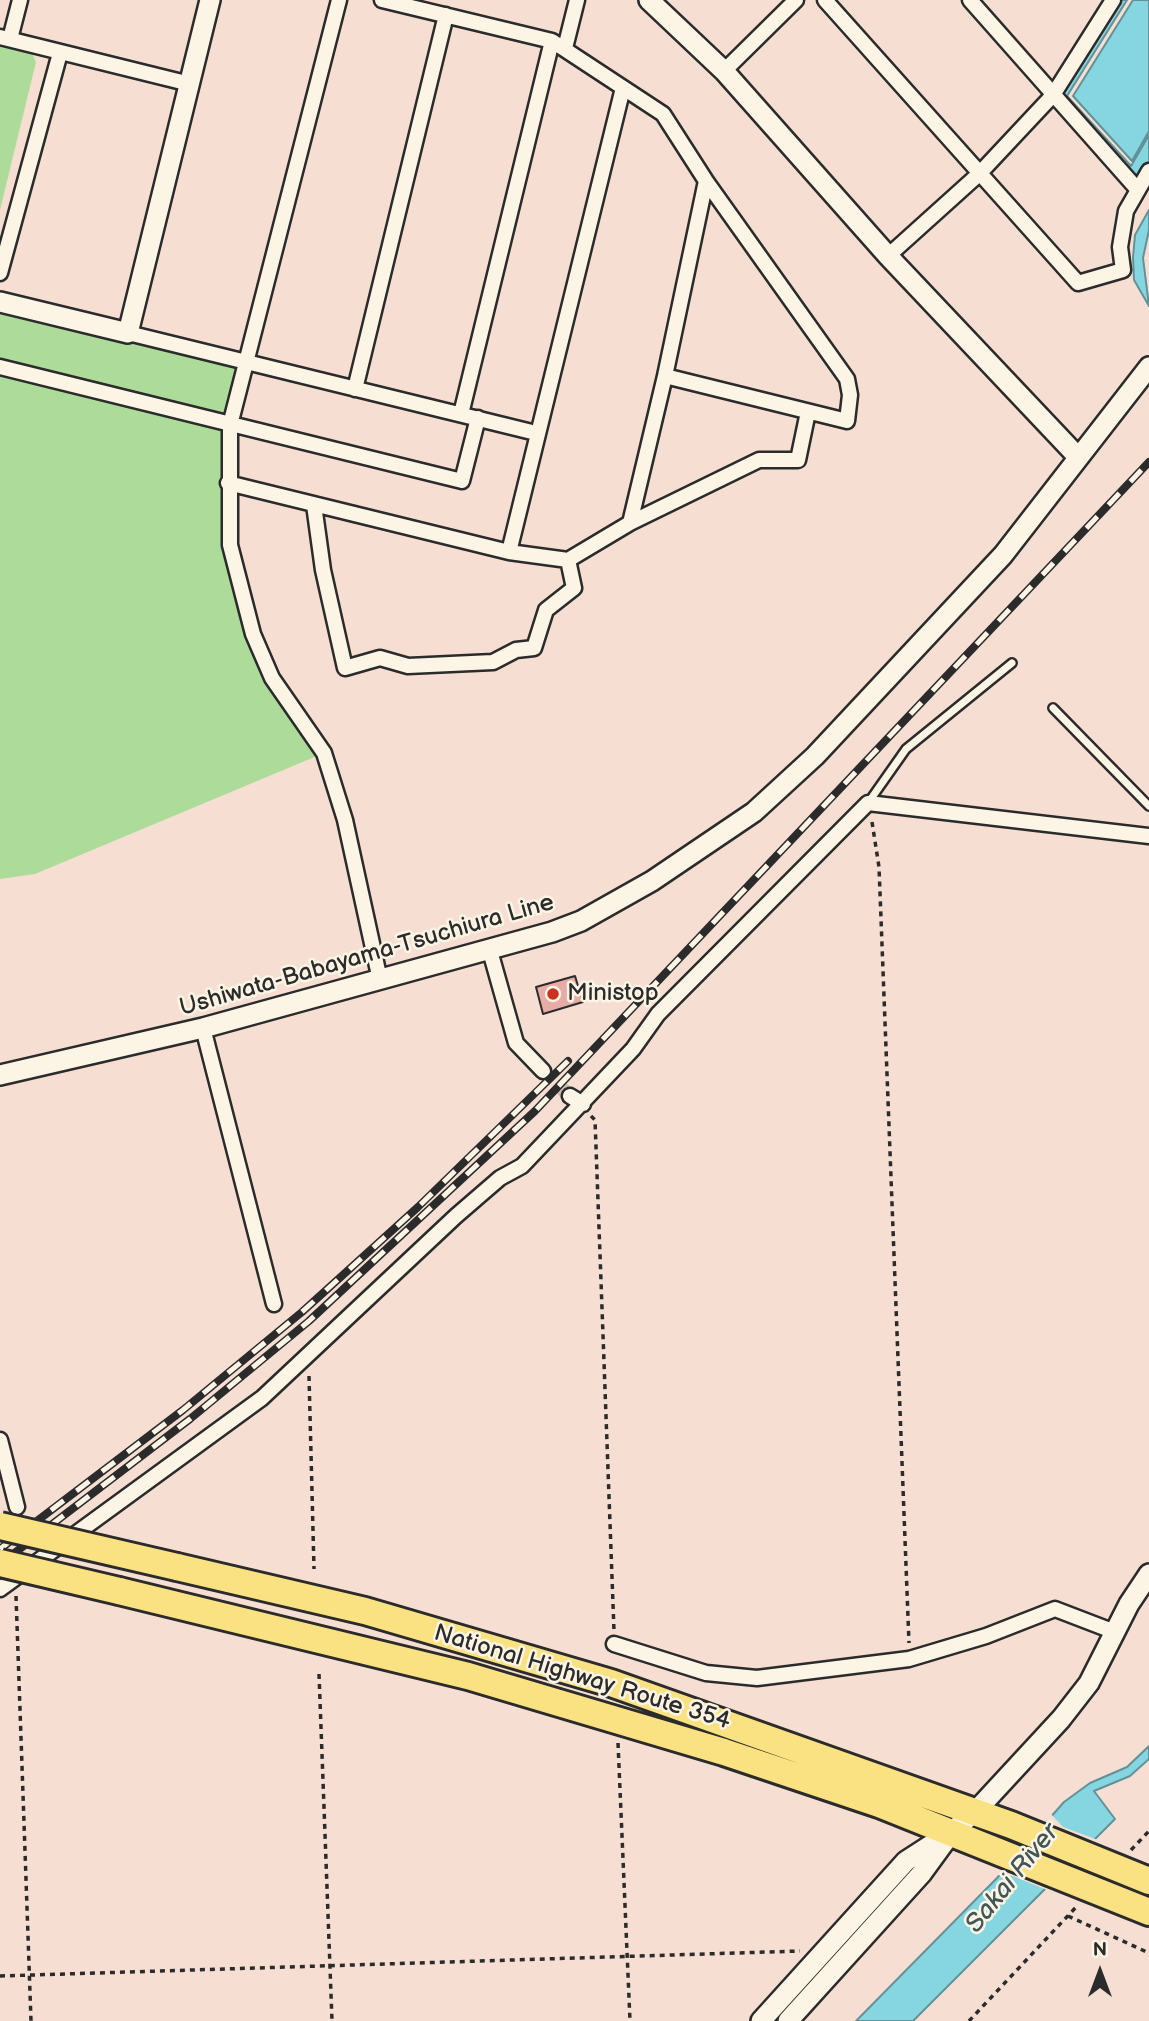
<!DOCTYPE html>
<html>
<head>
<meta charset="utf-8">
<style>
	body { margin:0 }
	#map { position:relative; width:1149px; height:2021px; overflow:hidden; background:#f6dfd2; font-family:"Balsamiq Sans",sans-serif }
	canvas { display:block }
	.north { position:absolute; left:1065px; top:1937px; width:70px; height:70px; -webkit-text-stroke:5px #fcf5e5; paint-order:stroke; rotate:0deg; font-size:19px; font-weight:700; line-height:28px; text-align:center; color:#2b2b2b }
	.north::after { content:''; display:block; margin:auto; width:24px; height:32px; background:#2b2b2b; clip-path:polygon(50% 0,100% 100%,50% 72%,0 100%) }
</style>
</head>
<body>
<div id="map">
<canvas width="1149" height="2021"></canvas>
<div class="north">N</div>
</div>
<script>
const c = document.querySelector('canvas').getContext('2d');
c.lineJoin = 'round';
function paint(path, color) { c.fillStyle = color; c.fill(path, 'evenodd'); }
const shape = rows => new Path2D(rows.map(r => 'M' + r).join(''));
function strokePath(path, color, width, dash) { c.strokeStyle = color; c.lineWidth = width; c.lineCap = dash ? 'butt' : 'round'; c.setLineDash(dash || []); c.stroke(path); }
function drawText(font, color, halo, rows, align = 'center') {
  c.font = font + ' "Balsamiq Sans",sans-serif'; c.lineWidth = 5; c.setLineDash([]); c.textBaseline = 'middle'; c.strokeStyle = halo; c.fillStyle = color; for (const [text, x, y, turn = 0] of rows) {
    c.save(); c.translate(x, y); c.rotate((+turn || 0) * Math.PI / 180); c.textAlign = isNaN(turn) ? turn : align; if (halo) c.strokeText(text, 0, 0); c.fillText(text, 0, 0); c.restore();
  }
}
paint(shape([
	[0,45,32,53,36,62,0,210],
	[0,302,248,362,230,425,230,545,253,634,324,753,35,874,0,879]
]), '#addb9a');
const water = shape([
	[1119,0,1127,0,1067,96,1131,166,1149,135,1149,165,1138,184,1058,94,1119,0],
	[1133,0,1149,0,1149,131,1132,161,1073,96,1133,0],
	[1149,210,1149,230,1143,258,1149,306,1134,280,1133,257,1135,235,1149,210],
	[1149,1746,1149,1759,1130,1776,1094,1791,1115,1819,913,2021,856,2021,996,1879,1064,1802,1090,1783,1127,1767,1149,1746]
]);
paint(water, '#86d6e1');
strokePath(water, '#629298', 2);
paint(shape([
	[1050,1813,1063,1827,1098,1840,1047,1890,1013,1876,996,1875]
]), '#f6dfd2');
const building = shape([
	[575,976,583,1002,543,1014,536,987,575,976]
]);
paint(building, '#e7aca5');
strokePath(building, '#2b2b2b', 2);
strokePath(shape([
	[543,1071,570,1096]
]), '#cdbbb1', 14, [14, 7]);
const lane = shape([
	[1053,708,1149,806],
	[868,803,906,749,1012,663]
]);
const street = shape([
	[339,0,230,425,230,545,253,634,272,678,324,753,345,820,380,980],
	[382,0,552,41,663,114,706,181,847,379,850,395,847,421,665,376],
	[825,0,1078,283,1123,270,1120,247,1126,211,1149,171],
	[970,0,1138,190],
	[0,37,190,84],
	[10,39,20,0],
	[565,48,577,0],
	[724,71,796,0],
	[888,256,979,174,1053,95,1113,0],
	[0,273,60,53],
	[128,333,536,433],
	[0,367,462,481,478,418],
	[355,389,446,15],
	[461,414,552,41],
	[228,483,509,552,568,560,630,523,665,376,706,181],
	[314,505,323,570,345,668,380,658,408,666,493,662,516,650,534,648,546,610,574,588,568,560],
	[630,523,759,460,798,460,808,412],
	[509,552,623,88],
	[490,951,516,1043,543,1071],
	[203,1028,274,1304],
	[570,1096,583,1104],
	[0,1440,17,1507],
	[0,1589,262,1398,456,1216,500,1178,522,1166,633,1049,658,1014,868,803,1149,836],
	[614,1644,706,1673,757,1678,909,1659,986,1636,1055,1609,1115,1632]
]);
const secondary = shape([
	[649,0,724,71,888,256,1078,457],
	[0,302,128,333,210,0],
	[0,1075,203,1028,552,932,581,921,652,881,754,812,815,756,1003,555,1149,367],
	[761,2021,906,1861,951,1832,975,1812,1061,1719,1089,1683,1129,1604,1149,1574],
	[788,2021,922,1873,949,1836]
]);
const highway = shape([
	[177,1567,365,1611,611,1683,1011,1825,1149,1881],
	[119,1591,468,1676,724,1752,879,1804,1149,1912]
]);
strokePath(lane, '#2b2b2b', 12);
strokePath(street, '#2b2b2b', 19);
strokePath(secondary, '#2b2b2b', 24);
strokePath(highway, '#2b2b2b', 32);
strokePath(shape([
	[872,822,879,867,909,1643],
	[591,1116,595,1120,614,1631],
	[309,1376,314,1569],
	[16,1596,31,2021],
	[319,1674,332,2021],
	[618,1743,630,2021],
	[1131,1850,1149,1831],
	[1068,1916,1149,1953],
	[0,1976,800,1951],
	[969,2021,1078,1905]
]), '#2b2b2b', 3.5, [5, 5]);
strokePath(lane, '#fcf5e5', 7);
strokePath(street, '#fcf5e5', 14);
strokePath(secondary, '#fcf5e5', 19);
strokePath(highway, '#fae181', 26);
const rail = shape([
	[0,1549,183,1410,302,1312,418,1207,568,1061],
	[0,1564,190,1419,309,1321,535,1111,1149,462]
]);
strokePath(rail, '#2b2b2b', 8);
strokePath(rail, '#fcf5e5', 5, [16]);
const highwayBridge = shape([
	[0,1526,177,1567],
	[0,1563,119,1591]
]);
strokePath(highwayBridge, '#2b2b2b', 32, []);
strokePath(highwayBridge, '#fae181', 26);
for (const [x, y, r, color] of [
	[553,994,7,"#c8321e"]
]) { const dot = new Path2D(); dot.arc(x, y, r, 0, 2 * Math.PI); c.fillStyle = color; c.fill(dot); strokePath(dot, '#fcf5e5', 2.5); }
drawText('24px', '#2b2b2b', '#fcf5e5', [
	["Ushiwata-Babayama-Tsuchiura Line",367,956,-16],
	["National Highway Route 354",582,1678,17]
]);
drawText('24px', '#2b2b2b', '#fcf5e5', [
	["Ministop",567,994]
], 'left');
drawText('italic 26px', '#425658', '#fcf5e5', [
	["Sakai River",1013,1879,-51]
]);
</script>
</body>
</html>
